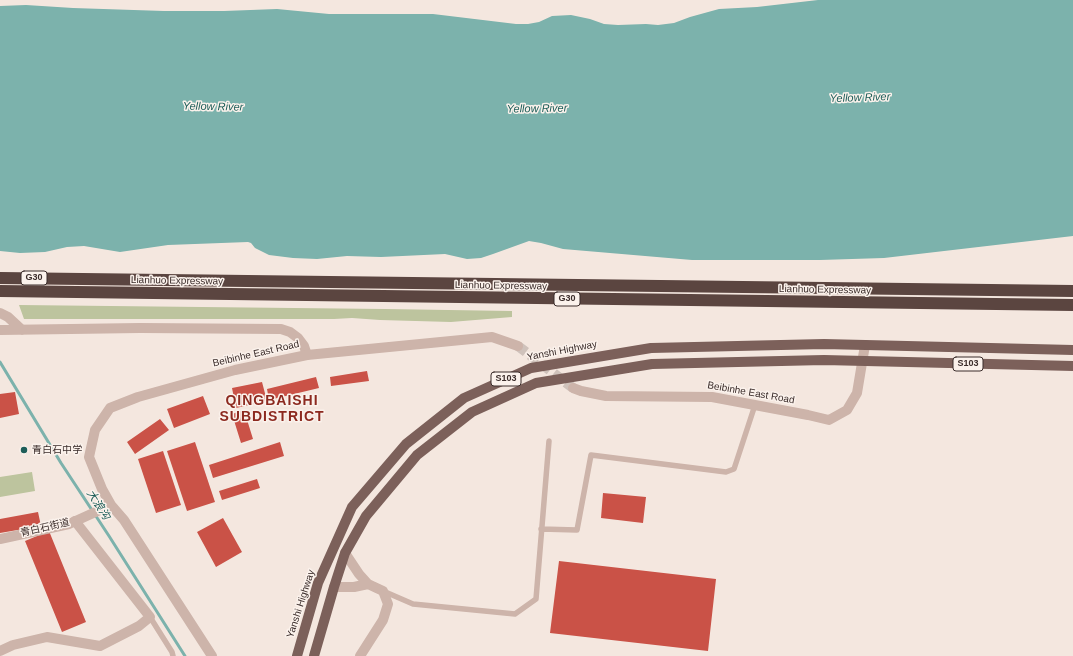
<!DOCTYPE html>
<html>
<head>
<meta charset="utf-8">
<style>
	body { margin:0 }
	canvas { display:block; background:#f4e7df }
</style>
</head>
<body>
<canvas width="1073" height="656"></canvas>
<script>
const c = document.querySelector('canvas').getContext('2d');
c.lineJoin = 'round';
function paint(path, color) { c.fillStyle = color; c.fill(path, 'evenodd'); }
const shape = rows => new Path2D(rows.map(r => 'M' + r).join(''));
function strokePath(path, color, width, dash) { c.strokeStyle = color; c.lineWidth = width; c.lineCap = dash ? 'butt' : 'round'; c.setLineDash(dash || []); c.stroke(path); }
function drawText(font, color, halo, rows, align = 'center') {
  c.font = font + ' Arial,"Noto Sans SC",sans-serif'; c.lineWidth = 3; c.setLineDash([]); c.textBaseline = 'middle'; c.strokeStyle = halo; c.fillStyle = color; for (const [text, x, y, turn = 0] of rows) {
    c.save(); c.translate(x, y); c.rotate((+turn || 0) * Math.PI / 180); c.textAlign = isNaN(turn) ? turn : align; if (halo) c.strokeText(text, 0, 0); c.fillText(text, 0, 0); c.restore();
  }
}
paint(shape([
	[19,305,385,309,512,311,512,317,451,322,380,320,352,318,334,319,24,319],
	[32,472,35,491,0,497,0,477]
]), '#bdc49e');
paint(shape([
	[818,0,1073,0,1073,236,884,258,820,260,692,260,563,249,541,243,529,241,493,254,481,258,467,259,445,254,381,257,347,256,317,259,293,258,269,255,255,248,251,243,248,242,168,245,120,252,84,246,67,247,45,252,20,253,0,251,0,6,26,5,73,8,164,11,224,11,277,9,329,14,433,14,516,24,528,24,539,22,552,16,571,15,590,19,604,24,618,25,646,24,658,25,674,23,690,17,719,9,757,7]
]), '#7cb2ac');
strokePath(shape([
	[0,362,61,463,109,536,185,656]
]), '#7cb2ac', 3);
paint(shape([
	[367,371,369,381,331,386,330,377],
	[316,377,319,388,269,400,267,389],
	[262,382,267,401,236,408,232,388],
	[15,392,19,414,0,418,0,394],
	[203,396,210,414,174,428,167,409],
	[244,410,253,439,241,443,232,414],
	[160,419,169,430,135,454,127,442],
	[195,442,215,502,187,511,167,451],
	[280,442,284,456,213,478,209,465],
	[163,451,181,505,156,513,138,459],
	[257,479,260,488,222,500,219,491],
	[603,493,646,497,643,523,601,518],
	[38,512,41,526,0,533,0,519],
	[223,518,242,552,216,567,197,532],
	[49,531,86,622,62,632,25,541],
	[559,561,716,579,708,651,550,633]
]), '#ca5247');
strokePath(shape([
	[518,346,573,388]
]), '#cfc2bb', 10, [10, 5]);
strokePath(shape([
	[541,529,577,530,591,455,726,472,734,469,755,405],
	[383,591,413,604,515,614,536,599,549,441],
	[150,617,172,652,173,656]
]), '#cdb4aa', 5.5);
strokePath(shape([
	[0,313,8,317,22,330],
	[0,330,140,328,281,329,290,332,298,338,304,346,307,355],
	[0,651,13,645,47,637,100,646,139,626,150,617,75,521]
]), '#cdb4aa', 10);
strokePath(shape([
	[573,388,581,391,606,396,712,397,808,415,829,420,847,410,857,393,865,345],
	[0,539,69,524,111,505],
	[334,587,354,587,368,584,359,574,345,553],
	[212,656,124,520,111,505,102,489,89,457,95,430,110,408,138,397,235,370,307,355,492,337,518,346],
	[360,656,383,620,388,604,383,591,368,584]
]), '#cdb4aa', 10);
strokePath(shape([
	[297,656,318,583,352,507,406,444,464,398,531,368,651,348,824,344,1073,350],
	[314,656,334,587,345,553,366,516,417,455,472,412,536,383,652,364,824,360,1073,366]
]), '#7c605a', 10);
strokePath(shape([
	[0,278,1073,291],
	[0,291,1073,305]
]), '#5b4540', 12);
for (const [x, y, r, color] of [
	[24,450,4,"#1d5d58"]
]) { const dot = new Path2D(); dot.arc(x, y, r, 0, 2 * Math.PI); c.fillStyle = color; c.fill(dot); strokePath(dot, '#fbf2ec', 1.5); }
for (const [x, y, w] of [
	[34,278,26],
	[567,299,26],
	[968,364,30],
	[506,379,30]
]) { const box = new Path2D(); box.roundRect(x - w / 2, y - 7, w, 14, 3); c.fillStyle = '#fbf2ec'; c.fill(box); strokePath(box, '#3a2c2a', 1); }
drawText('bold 9px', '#3a2c2a', null, [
	["G30",34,278],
	["G30",567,299],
	["S103",968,364],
	["S103",506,379]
]);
drawText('10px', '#3a2c2a', '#fbf2ec', [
	["Lianhuo Expressway",177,281,1],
	["Lianhuo Expressway",501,286,1],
	["Lianhuo Expressway",825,290,1],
	["Yanshi Highway",562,351,-11],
	["Beibinhe East Road",256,354,-13],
	["Beibinhe East Road",751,393,10],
	["青白石街道",45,528,-13],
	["Yanshi Highway",301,604,-72]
]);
drawText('10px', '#3a2c2a', '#fbf2ec', [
	["青白石中学",32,450]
], 'left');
drawText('italic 11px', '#1d5d58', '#fbf2ec', [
	["Yellow River",860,98,-2],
	["Yellow River",213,107,1],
	["Yellow River",537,109,-1],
	["大浪沟",98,505,57]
]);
c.letterSpacing = '1px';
drawText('bold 14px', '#8c291f', '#fbf2ec', [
	["QINGBAISHI",272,401],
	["SUBDISTRICT",272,417]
]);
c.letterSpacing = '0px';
</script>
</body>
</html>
